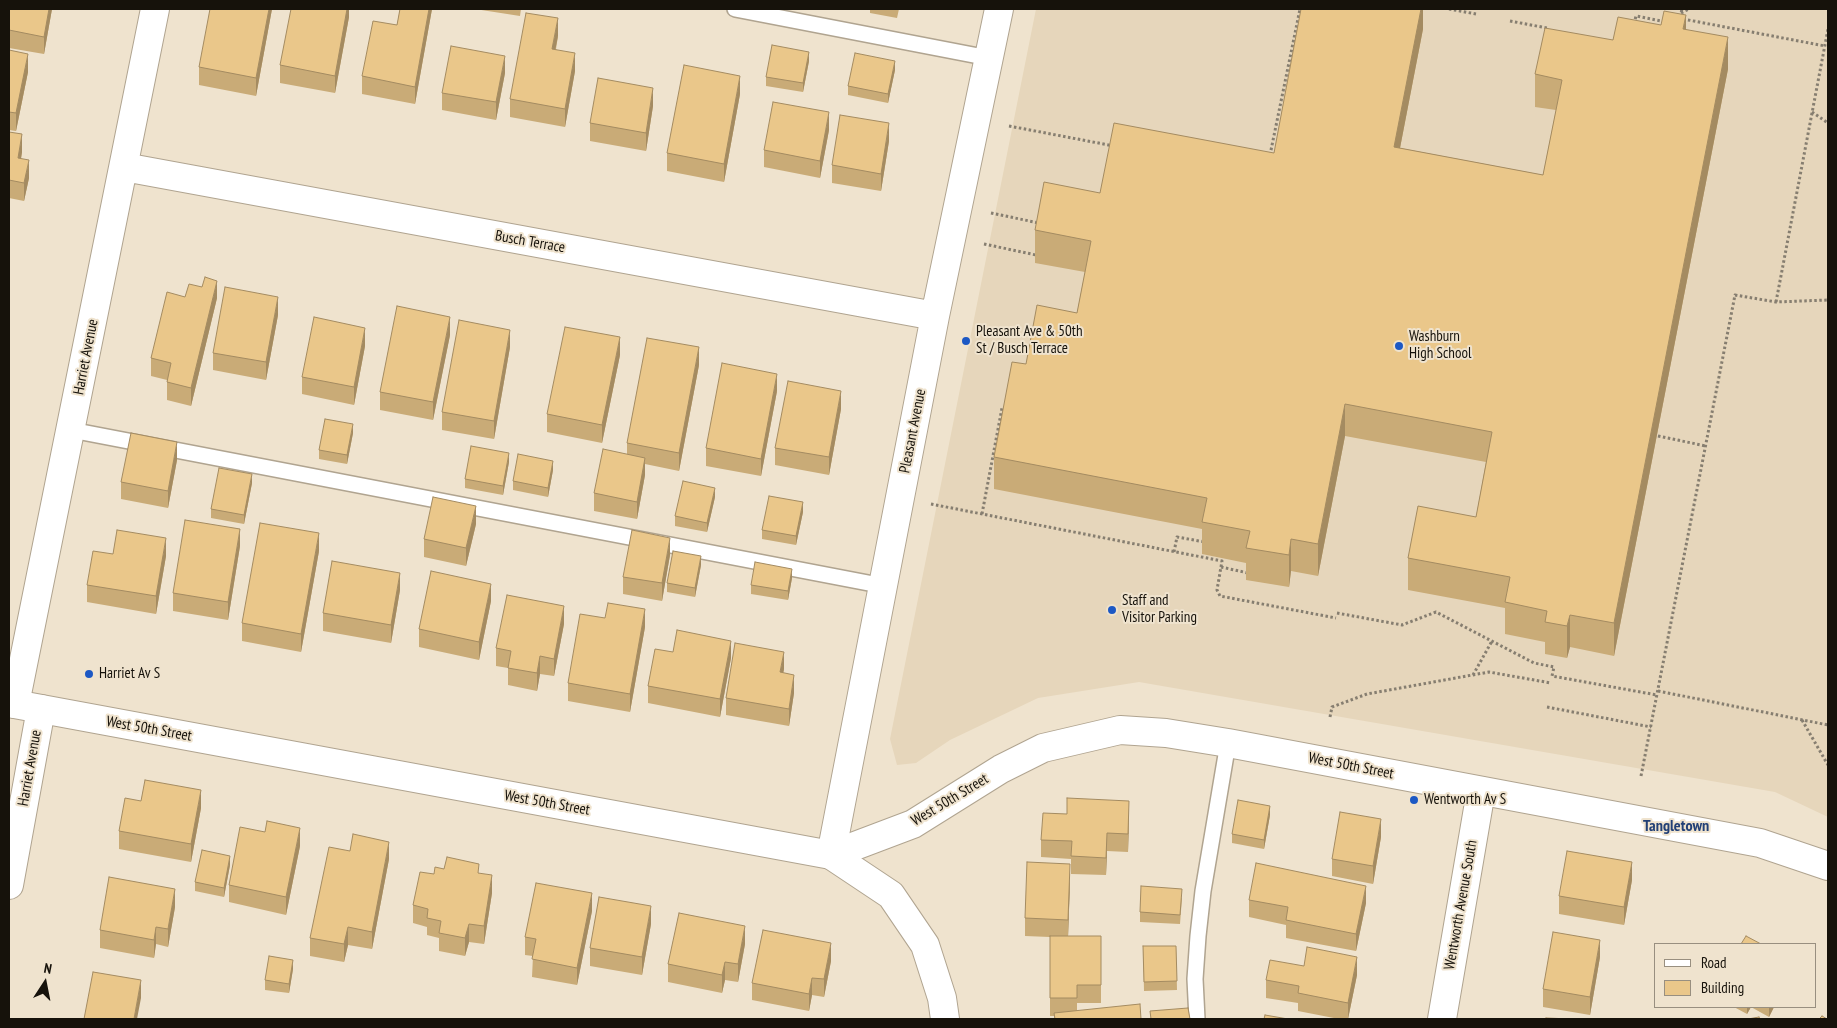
<!DOCTYPE html>
<html>
<head>
<meta charset="utf-8">
<style>
	body { margin:0 }
	#map { position:relative; width:1837px; height:1028px; overflow:hidden; background:#efe3ce; font-family:"PT Sans Narrow",sans-serif }
	canvas { display:block }
	.frame { position:absolute; inset:0; border:10px solid #16120b; pointer-events:none }
	.legend { position:absolute; left:1654px; top:943px; width:162px; height:65px; box-sizing:border-box; background:#efe3ce; border:1px solid #988f80; margin:0; padding:6px 9px; list-style:none; font-size:15px; color:#16120b }
	.legend li { display:flex; align-items:center; gap:10px; height:25px }
	.legend b { width:25px; border:1px solid #988f80 }
	.north { position:absolute; left:20px; top:958px; width:50px; height:50px; -webkit-text-stroke:4px #efe3ce; paint-order:stroke; rotate:11deg; font-size:14px; font-weight:700; line-height:20px; text-align:center; color:#16120b }
	.north::after { content:''; display:block; margin:auto; width:18px; height:22px; background:#16120b; clip-path:polygon(50% 0,100% 100%,50% 72%,0 100%) }
</style>
</head>
<body>
<div id="map">
<canvas width="1837" height="1028"></canvas>
<div class="frame"></div>
<ul class="legend">
<li><b style="height:6px;background:#fff"></b>Road</li>
<li><b style="height:14px;background:#eac78a"></b>Building</li>
</ul>
<div class="north">N</div>
</div>
<script>
const c = document.querySelector('canvas').getContext('2d');
c.lineJoin = 'round';
function paint(path, color) { c.fillStyle = color; c.fill(path, 'evenodd'); }
const shape = rows => new Path2D(rows.map(r => 'M' + r).join(''));
function strokePath(path, color, width, dash) { c.strokeStyle = color; c.lineWidth = width; c.lineCap = dash ? 'butt' : 'round'; c.setLineDash(dash || []); c.stroke(path); }
function drawText(font, color, halo, rows, align = 'center') {
  c.font = font + ' "PT Sans Narrow",sans-serif'; c.lineWidth = 4; c.setLineDash([]); c.textBaseline = 'middle'; c.strokeStyle = halo; c.fillStyle = color; for (const [text, x, y, turn = 0] of rows) {
    c.save(); c.translate(x, y); c.rotate((+turn || 0) * Math.PI / 180); c.textAlign = isNaN(turn) ? turn : align; if (halo) c.strokeText(text, 0, 0); c.fillText(text, 0, 0); c.restore();
  }
}
paint(shape([
	[1036,9,1828,9,1828,817,1775,792,1139,682,1038,698,950,740,916,763,897,765,890,739]
]), '#e6d6bb');
const lane = shape([
	[735,9,989,58],
	[71,430,884,586],
	[1197,1019,1195,979,1198,936,1203,891,1228,743]
]);
const street = shape([
	[124,167,935,316],
	[15,704,155,9],
	[9,885,41,709],
	[945,1019,942,998,925,945,891,895,831,855,935,316,999,9],
	[1442,1019,1481,791]
]);
const secondary = shape([
	[9,703,831,855,913,824,1001,769,1043,748,1120,730,1166,733,1228,743,1760,843,1828,866]
]);
strokePath(lane, '#b0a490', 18);
strokePath(street, '#b0a490', 30);
strokePath(secondary, '#b0a490', 30);
strokePath(shape([
	[1449,9,1476,14],
	[1681,13,1689,9],
	[1680,17,1682,9],
	[1683,19,1825,46],
	[1510,21,1547,28],
	[1634,24,1636,16,1666,22],
	[1812,112,1828,123],
	[1009,126,1114,146],
	[1270,155,1300,9],
	[991,213,1039,223],
	[984,244,1036,255],
	[1776,302,1828,29],
	[1658,436,1706,446],
	[931,504,1222,561,1217,590,1220,596,1336,618],
	[982,514,1002,408,1007,409],
	[1174,552,1177,537,1205,542],
	[1221,567,1248,573],
	[1337,613,1402,625,1436,612,1534,663,1554,667,1552,676,1657,695],
	[1473,675,1492,641],
	[1658,691,1828,725],
	[1547,707,1651,727],
	[1330,717,1332,707,1367,694,1489,672,1551,683],
	[1802,720,1828,765],
	[1641,776,1735,295,1776,302,1828,300]
]), '#867e70', 3, [2.5, 2.5]);
strokePath(lane, '#fff', 15);
strokePath(street, '#fff', 28);
strokePath(secondary, '#fff', 28);
paint(shape([
	[9,9,52,9,44,54,9,48],
	[272,9,256,96,199,85,199,67],
	[349,9,349,17,335,93,280,83,280,65],
	[400,9,432,9,415,104,362,94,362,76,397,25],
	[475,9,521,9,520,16],
	[870,9,899,9,897,18,870,13],
	[1423,9,1423,29,1400,148,1543,175,1556,110,1535,107,1535,74,1613,40,1661,25,1686,29,1728,69,1614,656,1570,647,1567,658,1545,654,1545,642,1505,634,1505,608,1408,590,1408,558,1476,517,1486,462,1345,436,1318,576,1291,571,1289,587,1246,580,1246,563,1202,554,1202,529,994,489,994,457,1026,364,1077,313,1085,272,1035,263,1035,230,1100,193,1274,153],
	[558,36,556,49,575,71,565,127,510,117,510,99],
	[9,50,28,72,16,131,9,130],
	[809,61,803,92,766,86,766,77],
	[895,70,888,103,848,95,848,86],
	[505,73,496,120,442,110,442,93],
	[740,94,724,182,667,171,667,153],
	[653,106,646,151,590,141,590,123],
	[829,130,820,178,764,167,764,150],
	[9,132,22,152,21,159,29,178,24,201,9,198],
	[889,141,881,191,832,183,832,165],
	[185,297,217,298,191,406,167,400,167,380,151,376,151,358],
	[278,315,266,380,213,370,213,353],
	[450,335,433,420,380,410,380,392],
	[365,346,354,405,302,394,302,377],
	[510,347,494,439,442,430,442,412],
	[620,355,602,443,547,432,547,414],
	[699,365,679,471,645,464,645,475,637,519,594,511,594,493,627,454,627,443],
	[777,391,761,476,706,466,706,448],
	[841,409,829,475,775,465,775,448],
	[353,433,347,464,319,459,319,450],
	[177,460,168,508,121,499,121,482],
	[509,462,503,495,465,488,465,479],
	[553,470,548,497,513,490,513,481],
	[252,483,244,524,211,518,211,509],
	[715,497,707,532,675,526,675,516],
	[803,512,796,545,762,539,762,530],
	[476,524,466,566,424,557,424,539],
	[240,546,228,620,173,611,173,593],
	[319,551,301,652,242,641,242,623],
	[113,554,166,556,156,614,87,602,87,585],
	[670,555,662,601,623,594,623,577],
	[701,565,695,597,667,592,667,583],
	[792,578,788,600,751,594,751,585],
	[400,590,391,643,323,631,323,613],
	[491,601,479,660,419,647,419,629],
	[564,624,554,676,540,674,537,691,508,685,508,668,496,666,496,648],
	[645,627,630,712,568,701,568,683],
	[673,652,731,658,720,717,648,703,648,686],
	[784,669,783,673,794,693,789,726,726,715,726,698],
	[141,801,201,808,191,862,119,849,119,831],
	[1270,815,1264,849,1232,843,1232,834],
	[1129,819,1128,852,1107,851,1106,875,1071,874,1071,859,1041,857,1041,840],
	[1381,837,1373,884,1332,876,1332,859],
	[300,846,286,915,229,902,229,885],
	[389,859,372,949,348,945,344,962,310,956,310,938],
	[230,865,224,897,195,891,195,882],
	[444,869,479,873,492,893,484,944,469,942,465,956,439,951,439,938,427,935,427,927,413,923,413,905,434,874],
	[1632,880,1624,925,1559,914,1559,896],
	[1070,882,1068,936,1101,936,1101,1003,1077,1003,1077,1011,1141,1019,1054,1019,1054,1016,1050,1016,1050,937,1025,936,1025,918],
	[1182,898,1180,924,1140,922,1140,912],
	[1249,900,1366,903,1356,951,1286,938,1286,925,1249,917],
	[175,907,168,947,156,944,154,958,100,948,100,930],
	[592,911,577,985,532,977,533,956,525,955,525,937],
	[651,924,642,975,590,966,590,948],
	[745,944,738,982,725,980,722,993,668,982,668,964],
	[1143,946,1176,946,1177,990,1144,991],
	[1600,957,1590,1015,1543,1007,1543,989],
	[831,961,824,997,812,995,809,1011,752,1000,752,983],
	[1304,966,1357,975,1348,1019,1339,1019,1298,1011,1298,1003,1266,998,1266,980],
	[293,969,289,993,265,990,265,980],
	[1734,1007,1774,1007,1769,1017,1751,1007,1747,1014]
]), '#c9ab77');
paint(shape([
	[49,9,52,9,44,54,44,37],
	[269,9,272,9,256,96,256,78],
	[347,9,349,9,349,17,335,93,335,76],
	[429,9,432,9,415,104,415,87],
	[1421,9,1423,9,1423,29,1394,179,1394,147],
	[1686,15,1686,47,1683,29],
	[558,18,558,36,552,66,552,49],
	[1728,37,1728,69,1614,656,1614,623],
	[809,52,809,61,803,92,803,83],
	[575,53,575,71,565,127,565,109],
	[28,54,28,72,16,131,16,113],
	[505,56,505,73,496,120,496,102],
	[895,61,895,70,888,103,888,94],
	[740,76,740,94,724,182,724,164],
	[653,88,653,106,646,151,646,133],
	[829,112,829,130,820,178,820,161],
	[889,123,889,141,881,191,881,174],
	[22,134,22,152,18,176,18,158],
	[29,160,29,178,24,201,24,183],
	[217,281,217,298,191,406,191,388],
	[278,297,278,315,266,380,266,362],
	[450,317,450,335,433,420,433,402],
	[365,328,365,346,354,405,354,387],
	[510,330,510,347,494,439,494,421],
	[620,337,620,355,602,443,602,425],
	[699,347,699,365,679,471,679,453],
	[777,374,777,391,761,476,761,459],
	[841,391,841,409,829,475,829,457],
	[1345,404,1345,436,1318,576,1318,544],
	[353,424,353,433,347,464,347,455],
	[177,442,177,460,168,508,168,491],
	[509,453,509,462,503,495,503,486],
	[645,458,645,475,637,519,637,502],
	[553,461,553,470,548,497,548,488],
	[252,474,252,483,244,524,244,515],
	[715,488,715,497,707,532,707,523],
	[803,502,803,512,796,545,796,536],
	[476,506,476,524,466,566,466,548],
	[240,529,240,546,228,620,228,602],
	[319,533,319,551,301,652,301,634],
	[166,538,166,556,156,614,156,596],
	[670,538,670,555,662,601,662,583],
	[1291,539,1291,571,1289,587,1289,555],
	[701,556,701,565,695,597,695,588],
	[792,569,792,578,788,600,788,591],
	[400,573,400,590,391,643,391,625],
	[491,584,491,601,479,660,479,642],
	[564,606,564,624,554,676,554,659],
	[645,609,645,627,630,712,630,694],
	[1570,615,1570,647,1567,658,1567,626],
	[731,641,731,658,720,717,720,699],
	[784,652,784,669,780,690,780,672],
	[540,656,540,674,537,691,537,673],
	[794,675,794,693,789,726,789,709],
	[201,790,201,808,191,862,191,844],
	[1129,801,1129,819,1128,852,1128,834],
	[1270,806,1270,815,1264,849,1264,840],
	[1381,819,1381,837,1373,884,1373,866],
	[300,828,300,846,286,915,286,897],
	[1107,833,1107,851,1106,875,1106,858],
	[389,842,389,859,372,949,372,932],
	[230,856,230,865,224,897,224,888],
	[1632,862,1632,880,1624,925,1624,907],
	[1070,864,1070,882,1068,938,1068,920],
	[492,875,492,893,484,944,484,926],
	[1366,886,1366,903,1356,951,1356,934],
	[175,889,175,907,168,947,168,929],
	[592,893,592,911,577,985,577,968],
	[651,906,651,924,642,975,642,957],
	[469,924,469,942,465,956,465,938],
	[745,926,745,944,738,982,738,964],
	[156,927,156,944,154,958,154,940],
	[348,927,348,945,344,962,344,944],
	[1600,940,1600,957,1590,1015,1590,997],
	[831,943,831,961,824,997,824,979],
	[1357,957,1357,975,1348,1019,1348,1003],
	[293,960,293,969,289,993,289,984],
	[725,962,725,980,722,993,722,975],
	[812,978,812,995,809,1011,809,994],
	[141,980,141,998,137,1019,134,1019],
	[1747,1007,1751,1007,1747,1014],
	[1769,1007,1774,1007,1769,1017]
]), '#a48b61');
const building = shape([
	[9,9,49,9,44,37,9,30,9,9],
	[210,9,269,9,256,78,199,67,210,9],
	[291,9,347,9,335,76,280,65,291,9],
	[400,9,429,9,415,87,362,76,373,21,397,25,400,9],
	[1301,9,1421,9,1394,147,1543,175,1562,80,1535,74,1545,28,1613,40,1618,17,1661,25,1664,11,1686,15,1683,29,1728,37,1614,623,1570,615,1567,626,1545,622,1547,611,1505,602,1510,577,1408,558,1418,506,1476,517,1492,432,1345,404,1318,544,1291,539,1289,555,1246,548,1250,531,1202,522,1207,498,994,457,1012,362,1026,364,1037,305,1077,313,1091,241,1035,230,1044,182,1100,193,1114,123,1274,153,1301,9],
	[526,13,558,18,552,49,575,53,565,109,510,99,526,13],
	[772,45,809,52,803,83,766,77,772,45],
	[451,46,505,56,496,102,442,93,451,46],
	[9,50,28,54,16,113,9,112,9,50],
	[855,53,895,61,888,94,848,86,855,53],
	[684,65,740,76,724,164,667,153,684,65],
	[598,78,653,88,646,133,590,123,598,78],
	[773,102,829,112,820,161,764,150,773,102],
	[840,115,889,123,881,174,832,165,840,115],
	[9,132,22,134,18,158,29,160,24,183,9,180,9,132],
	[205,277,217,281,191,388,167,382,171,363,151,358,167,292,185,297,189,284,202,287,205,277],
	[225,287,278,297,266,362,213,353,225,287],
	[397,306,450,317,433,402,380,392,397,306],
	[314,317,365,328,354,387,302,377,314,317],
	[459,320,510,330,494,421,442,412,459,320],
	[565,327,620,337,602,425,547,414,565,327],
	[647,338,699,347,679,453,627,443,647,338],
	[722,363,777,374,761,459,706,448,722,363],
	[788,381,841,391,829,457,775,448,788,381],
	[325,419,353,424,347,455,319,450,325,419],
	[131,433,177,442,168,491,121,482,131,433],
	[471,446,509,453,503,486,465,479,471,446],
	[603,449,645,458,637,502,594,493,603,449],
	[518,454,553,461,548,488,513,481,518,454],
	[219,468,252,474,244,515,211,509,219,468],
	[683,481,715,488,707,523,675,516,683,481],
	[769,496,803,502,796,536,762,530,769,496],
	[433,497,476,506,466,548,424,539,433,497],
	[185,520,240,529,228,602,173,593,185,520],
	[260,523,319,533,301,634,242,623,260,523],
	[117,530,166,538,156,596,87,585,93,551,113,554,117,530],
	[632,530,670,538,662,583,623,577,632,530],
	[673,551,701,556,695,588,667,583,673,551],
	[332,561,400,573,391,625,323,613,332,561],
	[755,562,792,569,788,591,751,585,755,562],
	[431,571,491,584,479,642,419,629,431,571],
	[507,595,564,606,554,659,540,656,537,673,508,668,511,651,496,648,507,595],
	[608,603,645,609,630,694,568,683,580,614,605,618,608,603],
	[677,630,731,641,720,699,648,686,655,649,673,652,677,630],
	[735,643,784,652,780,672,794,675,789,709,726,698,735,643],
	[145,780,201,790,191,844,119,831,125,798,141,801,145,780],
	[1067,798,1129,801,1128,834,1107,833,1106,858,1071,856,1072,841,1041,840,1043,813,1067,814,1067,798],
	[1238,800,1270,806,1264,840,1232,834,1238,800],
	[1340,812,1381,819,1373,866,1332,859,1340,812],
	[267,821,300,828,286,897,229,885,240,827,265,832,267,821],
	[353,834,389,842,372,932,348,927,344,944,310,938,329,847,350,851,353,834],
	[202,850,230,856,224,888,195,882,202,850],
	[1567,851,1632,862,1624,907,1559,896,1567,851],
	[447,857,479,864,478,873,492,875,484,926,469,924,465,938,439,933,441,921,427,918,428,909,413,905,420,872,434,874,435,867,444,869,447,857],
	[1027,862,1070,864,1068,920,1025,918,1027,862],
	[1256,863,1366,886,1356,934,1286,920,1288,907,1249,900,1256,863],
	[109,877,175,889,168,929,156,927,154,940,100,930,109,877],
	[536,883,592,893,577,968,532,959,536,939,525,937,536,883],
	[1141,886,1182,889,1180,915,1140,912,1141,886],
	[599,897,651,906,642,957,590,948,599,897],
	[679,913,745,926,738,964,725,962,722,975,668,964,679,913],
	[763,930,831,943,824,979,812,978,809,994,752,983,763,930],
	[1553,932,1600,940,1590,997,1543,989,1553,932],
	[1050,936,1101,936,1101,985,1077,985,1077,998,1050,998,1050,936],
	[1746,936,1761,944,1741,944,1746,936],
	[1143,946,1176,946,1177,981,1144,982,1143,946],
	[1307,947,1357,957,1348,1003,1298,993,1299,986,1266,980,1270,960,1304,966,1307,947],
	[269,956,293,960,289,984,265,980,269,956],
	[93,972,141,980,134,1019,84,1019,93,972],
	[1140,1004,1141,1019,1055,1019,1054,1013,1140,1004],
	[1188,1008,1190,1019,1151,1019,1150,1011,1188,1008],
	[1265,1015,1288,1019,1264,1019,1265,1015],
	[1822,1016,1827,1019,1819,1019,1822,1016],
	[1759,1017,1760,1019,1748,1019,1759,1017],
	[1546,1018,1571,1019,1546,1019,1546,1018]
]);
paint(building, '#eac78a');
strokePath(building, '#a48b61', 1);
for (const [x, y, r, color] of [
	[966,341,5,"#1c58c4"],
	[1399,346,5,"#1c58c4"],
	[1112,610,5,"#1c58c4"],
	[89,674,5,"#1c58c4"],
	[1414,800,5,"#1c58c4"]
]) { const dot = new Path2D(); dot.arc(x, y, r, 0, 2 * Math.PI); c.fillStyle = color; c.fill(dot); strokePath(dot, '#efe3ce', 2); }
drawText('15px', '#16120b', '#efe3ce', [
	["Busch Terrace",530,242,10],
	["Harriet Avenue",86,357,-79],
	["Pleasant Avenue",913,431,-79],
	["West 50th Street",149,729,10],
	["West 50th Street",1351,766,11],
	["Harriet Avenue",30,768,-80],
	["West 50th Street",950,800,-31],
	["West 50th Street",547,803,10],
	["Wentworth Avenue South",1461,905,-80]
]);
drawText('15px', '#16120b', '#efe3ce', [
	["Pleasant Ave & 50th",976,332],
	["St / Busch Terrace",976,349],
	["Washburn",1409,337],
	["High School",1409,354],
	["Staff and",1122,601],
	["Visitor Parking",1122,618],
	["Harriet Av S",99,674],
	["Wentworth Av S",1424,800]
], 'left');
drawText('bold 16px', '#224076', '#efe3ce', [
	["Tangletown",1676,826]
]);
</script>
</body>
</html>
